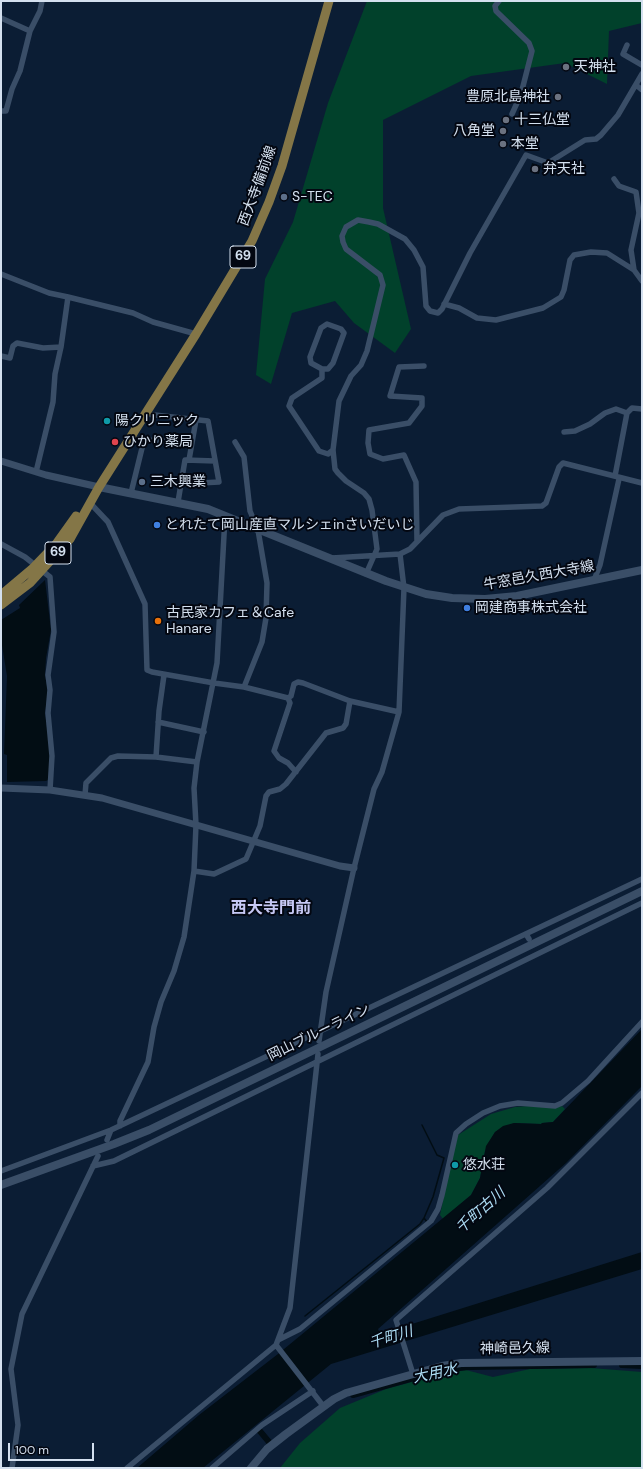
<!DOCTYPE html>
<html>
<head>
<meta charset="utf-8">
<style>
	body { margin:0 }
	#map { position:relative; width:643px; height:1469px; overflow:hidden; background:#0b1d34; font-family:"DM Sans",sans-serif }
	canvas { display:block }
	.frame { position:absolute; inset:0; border:2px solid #d4e0ef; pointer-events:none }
	.scale { position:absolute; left:8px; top:1443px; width:86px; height:18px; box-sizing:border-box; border:2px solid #d4e0ef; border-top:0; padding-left:5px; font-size:12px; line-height:14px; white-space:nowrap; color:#d4e0ef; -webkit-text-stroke:3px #030711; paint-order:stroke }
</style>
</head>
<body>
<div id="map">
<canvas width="643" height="1469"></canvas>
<div class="frame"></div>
<div class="scale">100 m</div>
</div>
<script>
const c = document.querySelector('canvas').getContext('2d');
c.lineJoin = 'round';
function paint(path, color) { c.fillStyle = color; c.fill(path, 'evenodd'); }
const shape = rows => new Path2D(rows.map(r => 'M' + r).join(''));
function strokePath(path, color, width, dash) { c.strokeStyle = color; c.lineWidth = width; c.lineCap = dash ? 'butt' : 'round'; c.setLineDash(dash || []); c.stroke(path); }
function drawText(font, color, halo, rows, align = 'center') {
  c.font = font + ' "DM Sans","Noto Sans JP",sans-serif'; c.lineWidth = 4; c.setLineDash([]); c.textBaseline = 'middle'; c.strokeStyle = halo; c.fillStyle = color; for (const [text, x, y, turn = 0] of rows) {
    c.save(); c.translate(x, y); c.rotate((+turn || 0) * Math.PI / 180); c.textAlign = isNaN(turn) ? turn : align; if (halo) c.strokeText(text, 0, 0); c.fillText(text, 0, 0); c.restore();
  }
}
paint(shape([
	[367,1,642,1,642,23,609,31,607,84,565,63,471,76,383,120,383,208,411,329,395,353,354,323,335,301,292,313,271,384,256,375,265,279,293,222,328,103],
	[529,1106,555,1108,562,1106,565,1109,553,1122,542,1123,541,1124,514,1123,495,1132,485,1151,480,1178,471,1195,443,1219,440,1215,453,1153,458,1135,491,1114,515,1107],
	[591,1368,642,1372,642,1468,280,1468,300,1443,340,1408,386,1389,441,1374,466,1370,493,1377,530,1369]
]), '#01412b');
paint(shape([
	[532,163,541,166,539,174,530,172],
	[45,580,51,630,46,658,45,675,48,692,45,713,50,750,50,779,46,781,7,782,7,755,4,754,7,676,1,639,1,620,20,608,19,605],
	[642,1029,642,1086,566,1163,378,1329,380,1334,642,1252,642,1269,331,1364,203,1468,137,1468,199,1415,278,1354,471,1195,480,1178,486,1146,495,1132,503,1126,514,1123,541,1124,542,1123,553,1122]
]), '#020d14');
strokePath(shape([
	[422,1125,437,1155,444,1158,433,1197,424,1218,427,1222],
	[305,1316,420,1224,424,1218]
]), '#020d14', 1.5);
strokePath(shape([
	[622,1365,642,1366],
	[353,1395,442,1370,468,1367,594,1365],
	[259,1430,269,1442]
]), '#020d14', 6);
strokePath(shape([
	[499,1,495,6,496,11,529,43,532,51,521,94,512,114],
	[1,18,30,31],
	[627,45,623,54,642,65],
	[636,85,642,90],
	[1,111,6,111,12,89,20,71,30,31,40,11,42,1],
	[614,179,619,186,636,192,639,213,631,250,634,270,642,281],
	[1,274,49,293,68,297,61,347,55,374,53,402,36,472],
	[68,297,133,313,153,322,196,334],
	[444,304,459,308,477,318,496,320,543,308,561,297,564,290,570,260,574,255,591,252,607,253,634,270],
	[1,356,10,358,13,346,17,343,43,348,61,347],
	[322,369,311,363,310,357,321,328,327,324,341,329,344,333,333,363,328,369,322,369,322,378,292,398,289,406,319,451,328,454,333,450],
	[627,413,632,408,642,409],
	[146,414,208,421,219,482,181,484,178,502],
	[564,432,575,431,590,424,605,413,616,409,627,413,615,476],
	[130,438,144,440,131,493],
	[144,440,168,441],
	[235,442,244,457,250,511,258,530,267,583,266,618,262,642,244,687],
	[189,460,196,420],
	[181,484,185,460,215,461],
	[91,504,108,522,145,604,147,670,152,672,214,683,244,687,288,698,291,696,294,684,298,682,303,683,350,701,399,712],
	[417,541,416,482,404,455,383,459,370,454,368,443,369,430,409,423,422,406,422,398,390,396,399,367,424,366],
	[1,544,25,557,50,577,54,632,48,675,50,690,48,713,52,756,50,790],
	[332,558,400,554,410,549,443,515,459,509,542,506,546,503,559,467,563,463,642,483],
	[366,574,377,549,372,510,369,499,364,493,346,481,338,473,335,469,333,450,339,401,351,376,361,365,367,351,383,285,380,275,346,249,343,242,342,236,346,227,358,220,369,222,378,224,405,239,414,250,423,267,426,306,430,311,438,313,442,309,470,253,526,155,548,163,585,140,596,139,601,135,618,115,642,74],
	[594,580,600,565,619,479],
	[288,698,290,703,274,751,279,758,288,763,296,772],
	[158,722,204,732],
	[156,757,159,711,164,675],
	[85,795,86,783,111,758,118,756,156,757,197,762],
	[194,871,214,874,246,859,260,826,266,796,269,792,280,789,286,784,326,733,343,728,346,724,350,701],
	[526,934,529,939],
	[319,1041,326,992,354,868,374,789,382,772,399,712,404,588,400,554],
	[120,1126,120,1121,148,1062,154,1027,161,1002,174,971,184,937,194,871,196,825,194,788,197,762,217,663,225,517],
	[107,1140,111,1130],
	[93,1166,114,1161,642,903],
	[1,1171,111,1130,642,879],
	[278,1340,300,1329,431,1221,438,1209,442,1195,456,1133,466,1124,483,1113,500,1106,518,1103,555,1106,562,1103,588,1081,642,1022],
	[276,1345,324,1407],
	[413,1374,396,1320,547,1188,642,1093],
	[12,1468,18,1425,11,1369,22,1314,98,1156],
	[127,1468,276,1345,290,1308,318,1054],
	[212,1468,262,1425,313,1391]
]), '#3a4e67', 5.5);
strokePath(shape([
	[1,461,46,475,99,487],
	[1,788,50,790,102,798,340,866,354,868]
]), '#3a4e67', 7);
strokePath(shape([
	[99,487,208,509,386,581,426,594,452,598,485,599,517,596,642,570],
	[1,1185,114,1144,149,1130,642,891],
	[251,1468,267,1449,286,1434,334,1399,346,1393,442,1366,461,1363,642,1361]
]), '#3a4e67', 8);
strokePath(shape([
	[1,595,32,569,56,544,76,516],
	[1,605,30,583,70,539,99,487,196,334,252,241,269,202,282,166,329,1]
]), '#847647', 9);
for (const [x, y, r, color] of [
	[566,67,4,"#6b7280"],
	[558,97,4,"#6b7280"],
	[506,120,4,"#6b7280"],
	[503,131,4,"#6b7280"],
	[503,144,4,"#6b7280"],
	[535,169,4,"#6b7280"],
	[284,197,4,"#5c6f8a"],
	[107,421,4,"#0f9aa8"],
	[115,442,4,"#e0444e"],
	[142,482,4,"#5c6f8a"],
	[157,525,4,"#3f7fe0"],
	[467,608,4,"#3f7fe0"],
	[158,621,4,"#e8710a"],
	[455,1165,4,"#0f9aa8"]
]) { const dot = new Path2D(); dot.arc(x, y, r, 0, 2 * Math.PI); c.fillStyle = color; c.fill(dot); strokePath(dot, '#030711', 1.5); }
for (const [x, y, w] of [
	[243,257,26],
	[58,553,26]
]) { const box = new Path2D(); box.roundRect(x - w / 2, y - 11, w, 22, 3); c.fillStyle = '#030711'; c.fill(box); strokePath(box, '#d4e0ef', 1); }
drawText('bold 13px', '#d4e0ef', null, [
	["69",243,257],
	["69",58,553]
]);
drawText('14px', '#d4e0ef', '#030711', [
	["天神社",574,67],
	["豊原北島神社",550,97,"right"],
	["十三仏堂",514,120],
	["八角堂",495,131,"right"],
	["本堂",511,144],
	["弁天社",543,169],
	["S-TEC",292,197],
	["陽クリニック",115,421],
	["ひかり薬局",123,442],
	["三木興業",150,482],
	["とれたて岡山産直マルシェinさいだいじ",165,525],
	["岡建商事株式会社",475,608],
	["古民家カフェ＆Cafe",166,613],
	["Hanare",166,629],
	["悠水荘",463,1165]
], 'left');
drawText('14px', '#d4e0ef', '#030711', [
	["西大寺備前線",258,186,-70],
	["牛窓邑久西大寺線",539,576,-10],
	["岡山ブルーライン",319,1033,-26],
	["神崎邑久線",515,1349,-1]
]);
drawText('italic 15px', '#abdbf3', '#030711', [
	["千町古川",481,1211,-42],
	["千町川",391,1338,-17],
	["大用水",435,1374,-12]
]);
drawText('bold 16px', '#c6c8f4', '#030711', [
	["西大寺門前",271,909]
]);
</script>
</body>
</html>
